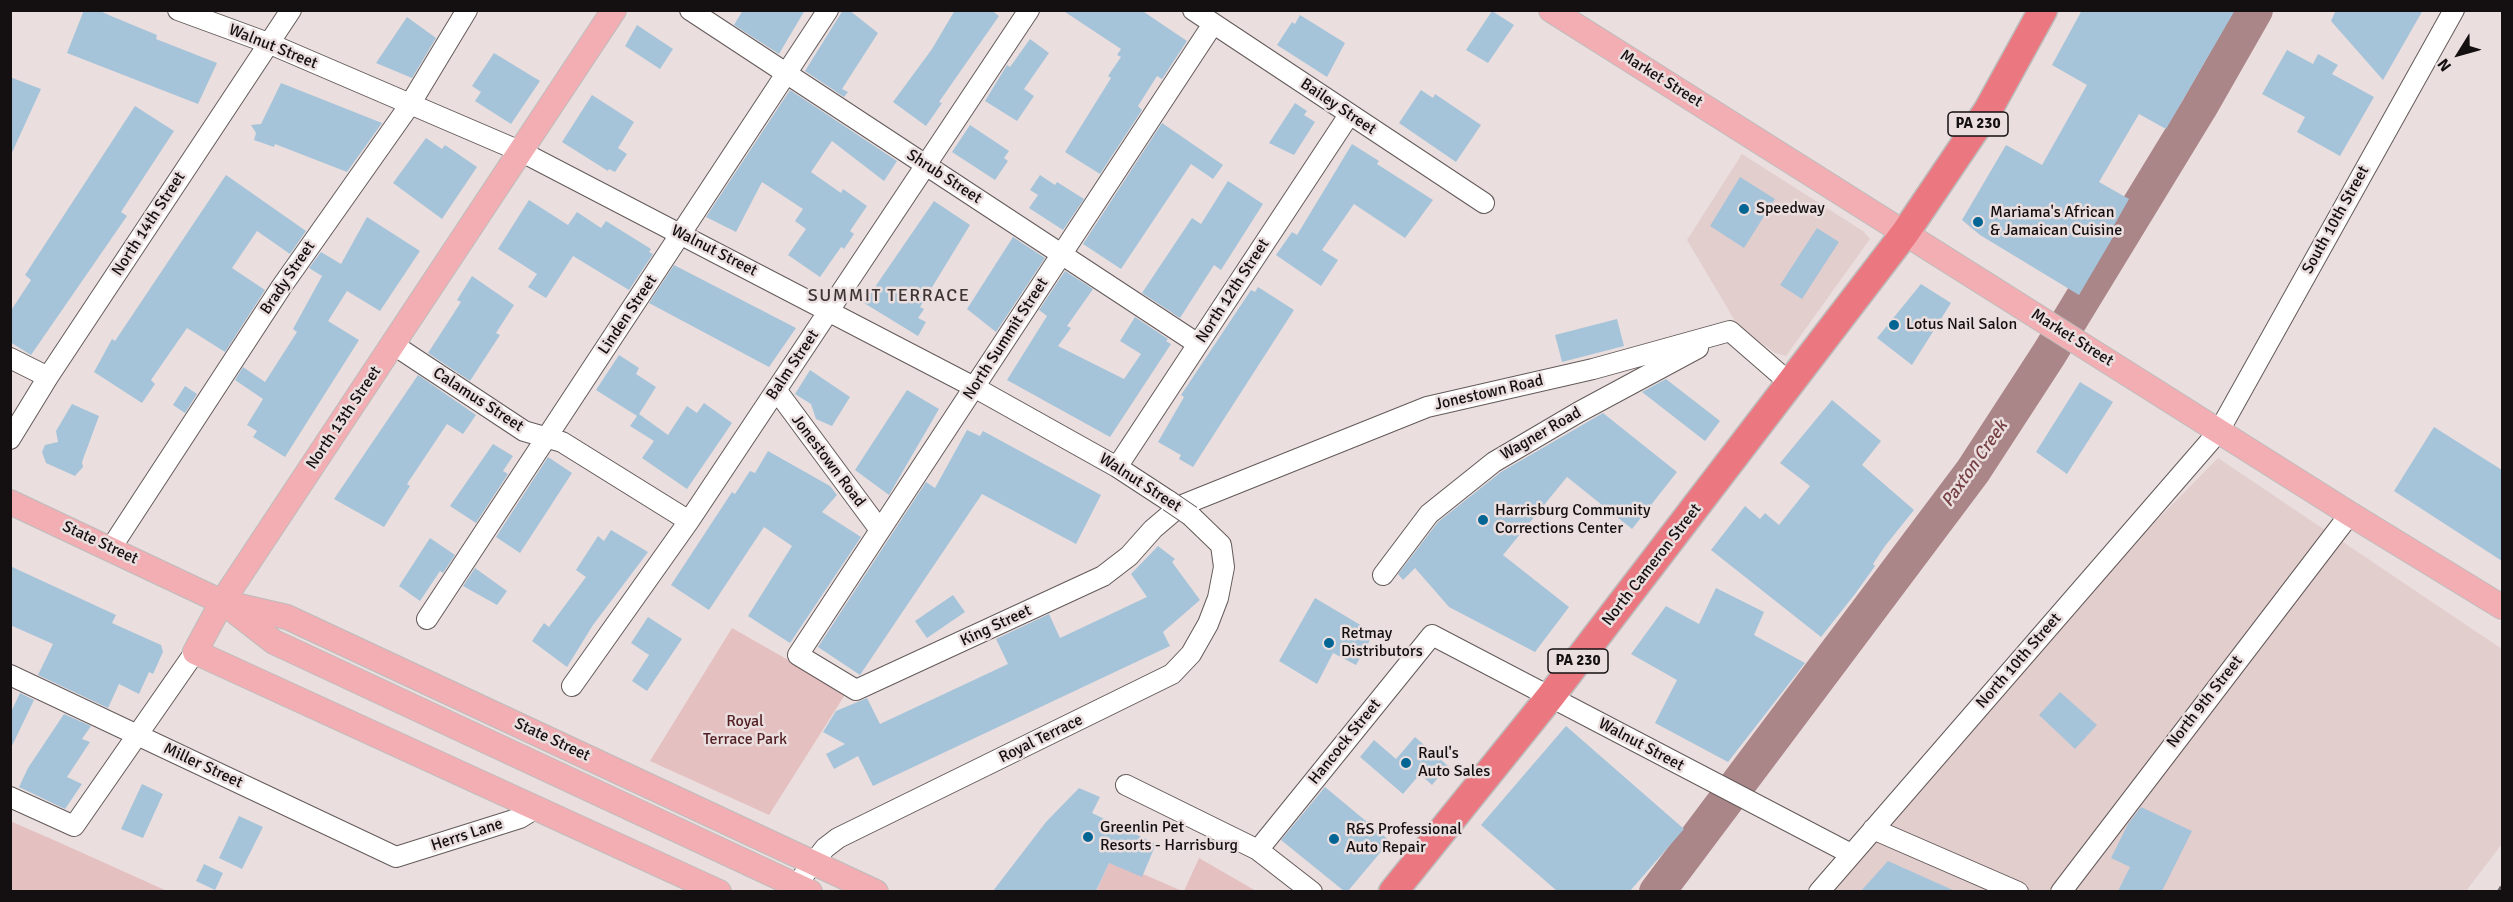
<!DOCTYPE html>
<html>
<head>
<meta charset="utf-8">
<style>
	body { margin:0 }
	#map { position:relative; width:2513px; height:902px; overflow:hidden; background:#eadede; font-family:Signika,sans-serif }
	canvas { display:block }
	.frame { position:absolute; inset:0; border:12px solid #140f10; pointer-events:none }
	.north { position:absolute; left:2429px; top:24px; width:60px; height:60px; -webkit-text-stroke:4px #eadede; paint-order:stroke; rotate:233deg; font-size:16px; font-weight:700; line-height:24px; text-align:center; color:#140f10 }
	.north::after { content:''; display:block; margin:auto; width:21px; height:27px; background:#140f10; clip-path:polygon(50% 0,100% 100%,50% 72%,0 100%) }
</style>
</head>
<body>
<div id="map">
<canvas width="2513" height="902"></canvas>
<div class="frame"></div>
<div class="north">N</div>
</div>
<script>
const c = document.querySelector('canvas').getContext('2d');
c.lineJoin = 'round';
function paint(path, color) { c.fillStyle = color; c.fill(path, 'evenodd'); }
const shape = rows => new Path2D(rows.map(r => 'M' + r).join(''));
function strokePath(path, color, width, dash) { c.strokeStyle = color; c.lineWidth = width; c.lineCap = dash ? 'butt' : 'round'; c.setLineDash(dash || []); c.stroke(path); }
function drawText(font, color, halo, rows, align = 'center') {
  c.font = font + ' Signika,sans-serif'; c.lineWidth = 5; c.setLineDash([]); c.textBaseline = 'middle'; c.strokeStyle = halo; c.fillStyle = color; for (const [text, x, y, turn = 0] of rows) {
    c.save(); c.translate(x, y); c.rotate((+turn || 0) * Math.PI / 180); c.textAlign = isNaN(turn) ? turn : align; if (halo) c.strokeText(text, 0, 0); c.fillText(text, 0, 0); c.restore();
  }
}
paint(shape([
	[1742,154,1863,231,1870,239,1786,356,1775,353,1738,326,1687,240],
	[2218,458,2502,649,2502,844,2466,891,1820,892,2026,653]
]), '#e3cece');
paint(shape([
	[732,628,846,693,769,815,650,761],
	[10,821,56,841,167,891,11,891],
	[1199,858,1256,891,1184,891],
	[1109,863,1143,874,1182,891,1096,892]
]), '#e4c0c1');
strokePath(shape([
	[1657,892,1973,471,2049,354,2199,108,2255,10]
]), '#aa8688', 36);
paint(shape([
	[84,10,98,10,111,16,157,35,156,39,217,63,198,104,67,53],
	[743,10,805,10,779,54,734,25],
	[843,10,849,10,878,33,842,89,848,92,844,97,805,71],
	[955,10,991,10,999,16,939,102,942,103,926,126,893,102,932,49],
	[1062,10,1141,10,1187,41,1162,79,1157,76,1138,106,1142,110,1100,174,1065,152,1111,78,1108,76,1121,57,1117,55,1121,49],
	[2082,10,2235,10,2166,129,2139,114,2099,182,2129,199,2112,229,2116,232,2079,295,1980,235,1962,220,2006,145,2042,165,2087,85,2052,65],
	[2336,10,2423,10,2383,80,2331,21],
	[1492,11,1514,25,1488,63,1466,50],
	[1300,15,1345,43,1327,77,1277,45,1292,22,1295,24],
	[407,17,436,38,412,78,376,63],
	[637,25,673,49,660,69,625,46],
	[1030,39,1049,53,1024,89,1034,96,1017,121,985,101,1007,65,1010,67],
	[2287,50,2313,64,2318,54,2338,65,2332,74,2374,97,2340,156,2297,132,2305,117,2262,94],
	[494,53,540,81,511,124,475,101,481,92,472,86],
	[10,77,41,89,10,157],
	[281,83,382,123,347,172,275,144,274,147,254,140,256,133,251,125,261,124],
	[790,90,897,161,884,181,832,141,811,172,841,193,843,189,867,206,850,231,854,234,844,249,841,247,820,277,788,255,806,229,795,221,803,209,762,182,736,232,706,217],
	[1421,90,1433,98,1435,94,1481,125,1456,162,1399,123],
	[592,95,634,122,618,148,627,154,615,172,609,169,608,171,562,142],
	[1295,103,1307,111,1304,115,1315,122,1294,155,1269,143],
	[135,106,174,131,121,212,127,216,31,355,10,342,10,312,31,280,25,275],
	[1162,123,1223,165,1213,179,1191,164,1121,269,1083,244],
	[970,125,1009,151,1004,158,1008,161,995,180,952,152],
	[426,138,442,149,445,145,477,167,442,219,393,183],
	[1352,144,1379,161,1377,164,1433,200,1405,238,1354,204,1322,250,1338,260,1321,286,1276,255,1292,232,1297,235],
	[226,175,306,231,290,254,257,231,232,268,265,290,225,352,187,328,151,380,155,384,142,403,94,372,112,339,115,341],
	[1040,175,1055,185,1057,182,1084,199,1063,230,1029,208,1038,195,1030,190],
	[1740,177,1775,199,1744,248,1710,226],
	[1228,181,1263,204,1221,270,1214,265,1180,318,1142,293,1192,218,1201,224],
	[529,200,568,225,577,212,601,228,606,221,651,249,649,252,653,254,629,290,573,256,546,298,528,287,537,274,498,249],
	[934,201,970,225,920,307,924,309,918,318,926,322,918,336,864,303],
	[367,217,420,251,380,311,347,291,328,321,359,340,285,457,253,437,257,431,247,425,263,399,235,380,243,367,265,382,297,332,293,329,322,276,309,268,321,252,341,264],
	[1817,228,1839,242,1802,299,1780,285],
	[1013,237,1045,258,996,332,967,309],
	[674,265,796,328,769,367,649,303],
	[1065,271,1093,289,1067,326,1071,328,1058,346,1124,379,1141,354,1120,341,1135,317,1168,339,1166,341,1171,344,1110,437,1007,380,1047,316,1039,310],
	[472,276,514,305,496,333,500,335,470,381,428,353,461,302,457,300],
	[1921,284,1951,303,1912,365,1877,338],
	[1258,287,1294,310,1193,467,1179,459,1181,455,1158,442,1184,397,1181,395,1251,290,1255,292],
	[1617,319,1624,346,1562,362,1555,335],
	[619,355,639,368,636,374,656,387,639,414,668,435,687,406,697,413,704,403,732,423,687,489,642,458,654,441,630,426,637,416,596,390],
	[810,370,850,397,832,426,816,419,811,404,795,394],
	[418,375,476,415,463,434,447,424,407,484,410,486,384,527,334,499],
	[1666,379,1720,421,1705,441,1642,392],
	[2080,382,2113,402,2067,474,2036,452],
	[185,386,197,394,185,413,173,405],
	[907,390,939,409,889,495,855,470],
	[1832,400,1881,441,1862,465,1914,510,1885,546,1873,564,1875,566,1855,594,1821,637,1711,550,1745,506,1760,519,1765,513,1779,525,1810,486,1780,463],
	[72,404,99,416,82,462,83,467,75,476,46,463,42,452,45,445,58,442,56,431],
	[1603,413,1677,472,1632,529,1567,477,1503,555,1569,607,1535,652,1449,607,1415,568,1403,580,1398,574,1438,522,1501,472],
	[2434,427,2502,470,2502,561,2394,491],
	[967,430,980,436,983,431,1101,495,1076,544,982,494,860,675,818,647,926,482,935,488],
	[493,444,513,456,503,471,508,474,476,523,450,506],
	[768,451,830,486,837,495,822,512,861,537,790,643,748,616,792,546,764,527,709,610,671,585,732,492,735,494,750,471,755,473],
	[548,457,572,473,520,553,496,537],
	[611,530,648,552,593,625,567,667,532,641,544,623,549,627,586,577,576,570,598,536,604,541],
	[430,538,455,555,443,573,440,571,420,601,399,586],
	[1158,546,1175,559,1172,562,1200,600,1163,632,1170,646,873,786,858,756,834,769,826,754,845,744,823,732,836,711,867,698,880,724,1008,664,996,639,1049,614,1060,638,1147,597,1131,574],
	[10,566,116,615,112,623,161,645,163,652,153,674,149,672,139,694,119,684,108,708,38,675,53,644,10,625],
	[475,568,507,591,497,605,463,586],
	[1716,588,1764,612,1754,635,1805,663,1728,762,1655,723,1677,680,1631,654,1666,606,1699,624],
	[953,595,965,612,927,638,915,621],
	[1315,598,1374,633,1356,665,1333,653,1317,684,1279,661],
	[648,617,682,639,647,691,632,681,649,655,631,643],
	[2060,692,2097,725,2075,749,2039,715],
	[20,693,34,700,10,750,10,714],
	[64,714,91,726,82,739,90,742,67,777,82,784,65,809,19,787,28,768],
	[1566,726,1684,829,1630,891,1557,891,1481,825],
	[1415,737,1448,766,1432,785,1420,774,1403,794,1360,757,1374,740,1396,759],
	[142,784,163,794,143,838,121,829],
	[1325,787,1390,841,1348,891,1344,891,1281,840],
	[1079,788,1100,797,1092,813,1156,844,1142,877,1109,863,1096,891,993,891,1046,822],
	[2141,807,2192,831,2162,891,2118,891,2130,867,2111,858,2128,824],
	[239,816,263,827,242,869,219,858],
	[1888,861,1955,891,1861,891],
	[204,864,223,873,215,890,196,881]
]), '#a6c4d9');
const minor = shape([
	[178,10,268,43,522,152,974,387,1117,467,1169,501],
	[690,10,1198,344],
	[1193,10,1484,203],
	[1213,24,798,655,856,690,1103,576,1129,556,1153,529,1180,506,1427,407,1593,369,1730,331,1791,384],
	[394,345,524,431,562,442,689,521],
	[10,358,48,377],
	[777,391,880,530],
	[10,439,48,377,291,10],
	[1117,467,1349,115],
	[111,548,282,286,409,106,467,10],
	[1383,575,1429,514,1494,462,1579,412,1698,348],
	[427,619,828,10],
	[10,675,396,857,520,818,536,808],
	[572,686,689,521,1029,10],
	[1126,785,1258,850,1312,892],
	[10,797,74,826,195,652],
	[1873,829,2018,892],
	[1258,850,1432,635,1851,854],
	[796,885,825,848,838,838,1172,674,1191,654,1208,624,1218,598,1224,567,1221,545,1191,516],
	[1819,892,2219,431,2454,10],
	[2061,892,2350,514]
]);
const major = shape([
	[614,10,222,602,195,652,719,892],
	[1551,10,2350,514,2502,607],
	[10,502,222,602,287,617,876,892],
	[229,607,274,642,810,892]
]);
const highway = shape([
	[1393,892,1550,697,1905,233,1988,110,2043,10]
]);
strokePath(minor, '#645a5a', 22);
strokePath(major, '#bdbcbc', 26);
strokePath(highway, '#bdbcbc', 31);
strokePath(minor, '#fff', 20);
strokePath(major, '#f3aeb3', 24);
strokePath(highway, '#eb7881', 28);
strokePath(shape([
	[2499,892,2502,887]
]), '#696161', 4.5, [10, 10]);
const minorBridge = shape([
	[1169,501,1191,516]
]);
strokePath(minorBridge, '#645a5a', 22, []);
strokePath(minorBridge, '#fff', 20);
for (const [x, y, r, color] of [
	[1744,209,6,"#026594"],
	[1978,222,6,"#026594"],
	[1894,325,6,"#026594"],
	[1483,520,6,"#026594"],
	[1329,643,6,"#026594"],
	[1406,763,6,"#026594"],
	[1088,837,6,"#026594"],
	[1334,839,6,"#026594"]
]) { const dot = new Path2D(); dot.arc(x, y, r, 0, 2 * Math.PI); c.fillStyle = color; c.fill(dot); strokePath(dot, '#eadede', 2); }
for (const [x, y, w] of [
	[1978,124,60],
	[1578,661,60]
]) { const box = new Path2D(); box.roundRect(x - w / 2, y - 12, w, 24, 4.5); c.fillStyle = '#eadede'; c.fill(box); strokePath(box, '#140f10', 1.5); }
drawText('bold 15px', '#140f10', null, [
	["PA 230",1978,124],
	["PA 230",1578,661]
]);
drawText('16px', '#140f10', '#eadede', [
	["Walnut Street",273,47,22],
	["Market Street",1661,79,32],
	["Bailey Street",1338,107,34],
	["Shrub Street",944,177,33],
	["South 10th Street",2336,220,-61],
	["North 14th Street",149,224,-57],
	["Walnut Street",714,251,27],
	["Brady Street",288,278,-56],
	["North 12th Street",1233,291,-57],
	["Linden Street",628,315,-56],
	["Market Street",2072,338,32],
	["North Summit Street",1006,339,-57],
	["Balm Street",793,365,-56],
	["Jonestown Road",1489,393,-13],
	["Calamus Street",478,400,33],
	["North 13th Street",344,418,-56],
	["Wagner Road",1541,434,-30],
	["Jonestown Road",828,461,53],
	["Walnut Street",1140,483,33],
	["State Street",100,543,25],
	["North Cameron Street",1652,565,-52],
	["King Street",996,626,-25],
	["North 10th Street",2019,661,-49],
	["North 9th Street",2205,702,-52],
	["Royal Terrace",1041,739,-26],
	["State Street",552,740,25],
	["Hancock Street",1345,742,-51],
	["Walnut Street",1641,745,28],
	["Miller Street",203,766,25],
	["Herrs Lane",467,835,-18]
]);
drawText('16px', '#140f10', '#eadede', [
	["Speedway",1756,209],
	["Mariama's African",1990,213],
	["& Jamaican Cuisine",1990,231],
	["Lotus Nail Salon",1906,325],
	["Harrisburg Community",1495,511],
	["Corrections Center",1495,529],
	["Retmay",1341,634],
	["Distributors",1341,652],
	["Raul's",1418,754],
	["Auto Sales",1418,772],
	["Greenlin Pet",1100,828],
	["Resorts - Harrisburg",1100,846],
	["R&S Professional",1346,830],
	["Auto Repair",1346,848]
], 'left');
drawText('16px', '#511f24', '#eadede', [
	["Royal",745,722],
	["Terrace Park",745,740]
]);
c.letterSpacing = '1.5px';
drawText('18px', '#3f3535', '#eadede', [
	["SUMMIT TERRACE",889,296]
]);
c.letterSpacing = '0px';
drawText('italic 18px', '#774145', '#eadede', [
	["Paxton Creek",1975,464,-55]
]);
</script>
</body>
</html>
